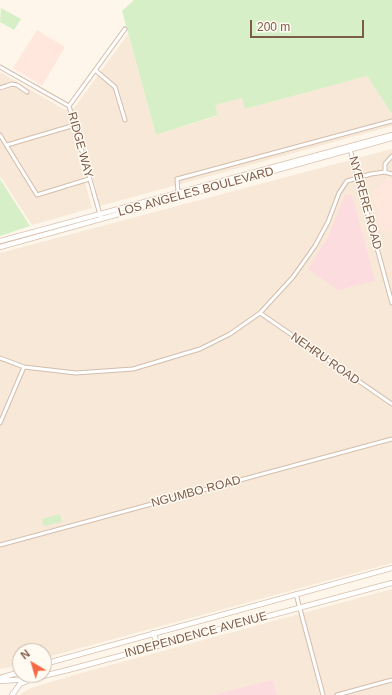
<!DOCTYPE html>
<html>
<head>
<meta charset="utf-8">
<style>
	body { margin:0 }
	#map { position:relative; width:392px; height:695px; overflow:hidden; background:#fef6ea; font-family:Arial,sans-serif }
	canvas { display:block }
	.north { position:absolute; left:12px; top:643px; width:40px; height:40px; box-sizing:border-box; background:#fffaf2; border:1px solid #cbbaae; border-radius:50%; rotate:322deg; font-size:11px; font-weight:700; line-height:16px; text-align:center; color:#7d5b49 }
	.north::after { content:''; display:block; margin:auto; width:14px; height:18px; background:#f46944; clip-path:polygon(50% 0,100% 100%,50% 72%,0 100%) }
	.scale { position:absolute; left:250px; top:20px; width:114px; height:18px; box-sizing:border-box; border:2px solid #7d5b49; border-top:0; padding-left:5px; font-size:12px; line-height:14px; white-space:nowrap; color:#7d5b49; -webkit-text-stroke:3px #fffaf2; paint-order:stroke }
</style>
</head>
<body>
<div id="map">
<canvas width="392" height="695"></canvas>
<div class="north">N</div>
<div class="scale">200 m</div>
</div>
<script>
const c = document.querySelector('canvas').getContext('2d');
c.lineJoin = 'round';
function paint(path, color) { c.fillStyle = color; c.fill(path, 'evenodd'); }
const shape = rows => new Path2D(rows.map(r => 'M' + r).join(''));
function strokePath(path, color, width, dash) { c.strokeStyle = color; c.lineWidth = width; c.lineCap = dash ? 'butt' : 'round'; c.setLineDash(dash || []); c.stroke(path); }
function drawText(font, color, halo, rows, align = 'center') {
  c.font = font + ' Arial,sans-serif'; c.lineWidth = 3; c.setLineDash([]); c.textBaseline = 'middle'; c.strokeStyle = halo; c.fillStyle = color; for (const [text, x, y, turn = 0] of rows) {
    c.save(); c.translate(x, y); c.rotate((+turn || 0) * Math.PI / 180); c.textAlign = isNaN(turn) ? turn : align; if (halo) c.strokeText(text, 0, 0); c.fillText(text, 0, 0); c.restore();
  }
}
paint(shape([
	[128,34,156,135,217,116,214,105,242,98,245,109,367,76,392,114,392,126,100,206,86,151,77,153,92,208,32,225,0,176,0,72,65,110,75,107],
	[392,149,392,563,44,658,44,651,20,651,20,665,0,669,0,253],
	[392,589,392,695,277,695,273,681,212,695,19,695,31,688,74,675]
]), '#f7e8d7');
paint(shape([
	[37,30,65,47,42,86,13,68],
	[388,177,392,180,392,229,382,233,372,191]
]), '#ffe7dd');
paint(shape([
	[345,195,352,195,375,281,338,290,308,269,328,237],
	[273,680,277,695,212,695]
]), '#fddce0');
paint(shape([
	[134,0,392,0,392,114,367,76,245,109,242,98,215,105,218,115,156,135,122,11],
	[1,8,21,19,14,30,0,22],
	[0,179,30,226,0,236],
	[60,514,62,522,44,526,42,519]
]), '#d7efc6');
const minor = shape([
	[0,67,69,106,101,218],
	[95,70,115,87,125,120],
	[0,88,12,84,17,85,27,92],
	[69,106,125,29],
	[0,135,37,195,89,179],
	[7,145,75,125],
	[350,149,392,303],
	[385,172,385,164,392,156],
	[178,192,177,179,392,121],
	[260,313,392,404],
	[0,358,24,367,76,373,133,369,200,349,230,334,260,313,293,277,315,246,328,222,339,193,347,181,371,174,385,172,392,174],
	[0,423,24,367],
	[0,545,392,439],
	[296,594,323,695],
	[337,695,392,680]
]);
const secondary = shape([
	[0,241,392,135],
	[0,247,392,138],
	[153,633,158,645],
	[44,664,392,568],
	[0,678,20,672],
	[0,681,30,679,64,671,392,583],
	[12,695,20,684,27,681]
]);
strokePath(minor, '#d3bdad', 5);
strokePath(secondary, '#d9c0ad', 6);
strokePath(minor, '#fff', 3);
strokePath(secondary, '#fff', 4.5);
drawText('12px', '#7d5b49', '#fffaf2', [
	["RIDGE WAY",80,145,75],
	["LOS ANGELES BOULEVARD",196,192,-15],
	["NYERERE ROAD",365,203,75],
	["NEHRU ROAD",325,359,35],
	["NGUMBO ROAD",196,492,-15],
	["INDEPENDENCE AVENUE",196,635,-15]
]);
</script>
</body>
</html>
